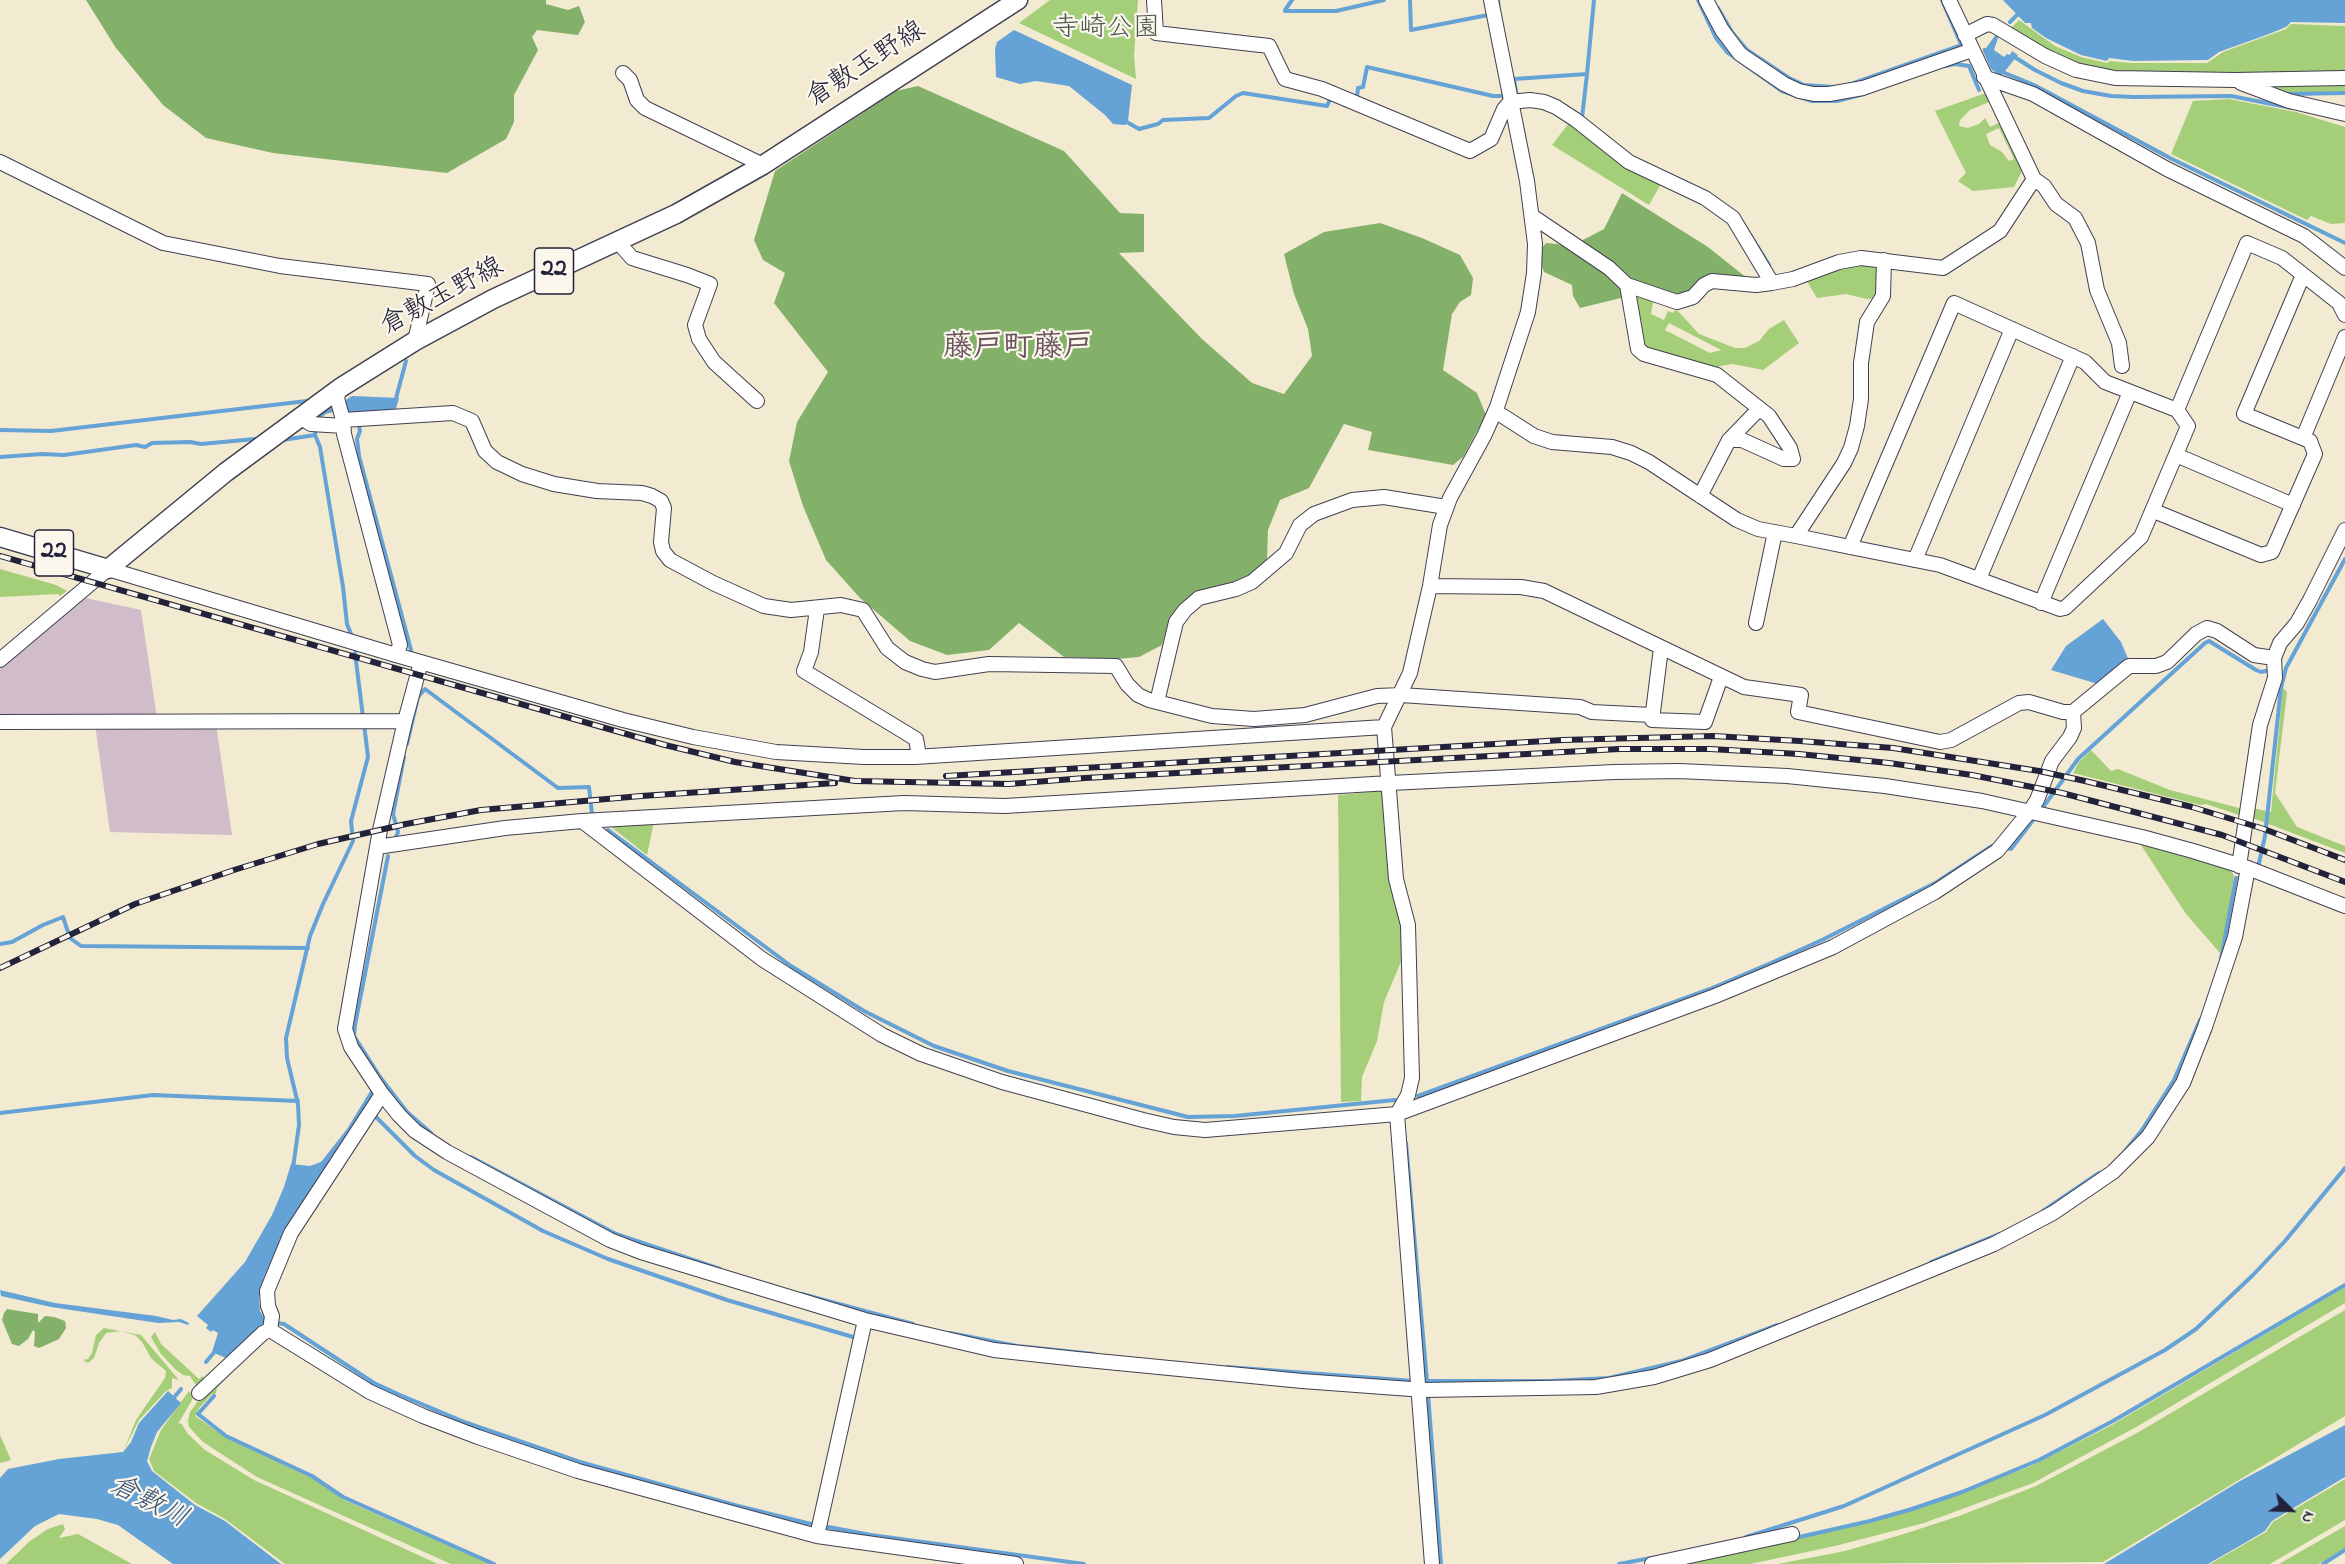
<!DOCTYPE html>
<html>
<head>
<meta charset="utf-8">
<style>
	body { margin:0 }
	#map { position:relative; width:2345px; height:1564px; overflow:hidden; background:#f3ead2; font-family:"Indie Flower",sans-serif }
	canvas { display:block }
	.north { position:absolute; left:2261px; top:1480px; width:60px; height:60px; -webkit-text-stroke:4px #fbf7ec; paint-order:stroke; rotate:113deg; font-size:16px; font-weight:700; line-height:24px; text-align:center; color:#22223b }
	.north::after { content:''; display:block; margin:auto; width:21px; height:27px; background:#22223b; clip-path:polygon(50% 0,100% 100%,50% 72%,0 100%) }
</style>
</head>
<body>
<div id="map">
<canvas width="2345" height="1564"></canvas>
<div class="north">N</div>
</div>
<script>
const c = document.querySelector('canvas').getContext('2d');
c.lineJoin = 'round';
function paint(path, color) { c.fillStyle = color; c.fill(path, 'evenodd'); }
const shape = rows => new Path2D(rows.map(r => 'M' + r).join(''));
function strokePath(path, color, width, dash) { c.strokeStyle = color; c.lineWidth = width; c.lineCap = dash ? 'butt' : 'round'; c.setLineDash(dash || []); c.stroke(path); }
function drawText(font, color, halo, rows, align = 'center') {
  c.font = font + ' "Indie Flower","Klee One",sans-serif'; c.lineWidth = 4.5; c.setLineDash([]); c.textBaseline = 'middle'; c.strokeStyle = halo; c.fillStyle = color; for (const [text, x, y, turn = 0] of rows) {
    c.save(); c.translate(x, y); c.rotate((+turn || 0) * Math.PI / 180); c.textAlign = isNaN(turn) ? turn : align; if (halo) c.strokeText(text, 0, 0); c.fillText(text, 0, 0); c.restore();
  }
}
paint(shape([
	[81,597,141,610,158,725,216,724,232,835,110,832,94,717,0,717,0,666]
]), '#d1bdc9');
paint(shape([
	[1050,0,1138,0,1134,56,1136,79,1019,23],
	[2019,20,2055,46,2081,57,2107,63,2110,61,2131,63,2207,63,2223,52,2286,29,2291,24,2345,26,2345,74,2327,72,2218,74,2087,71,2009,30],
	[2345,81,2345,91,2286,93,2253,82],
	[1986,93,1989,102,1970,110,1960,120,1959,126,1968,128,1979,124,1985,118,1990,127,1999,123,2022,171,2014,187,1973,191,1958,181,1966,173,1935,111],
	[1999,128,2014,159,2009,161,2002,152,1990,145,1986,134],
	[2229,99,2296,112,2345,127,2345,223,2331,224,2311,216,2307,220,2171,154,2193,101],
	[1569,123,1629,168,1661,184,1649,205,1552,145],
	[1852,264,1879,264,1878,298,1867,299,1846,294,1817,298,1806,280],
	[1636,295,1653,302,1651,314,1664,320,1668,311,1673,313,1675,310,1678,311,1699,334,1735,348,1745,348,1759,341,1769,329,1784,320,1799,343,1763,370,1733,364,1720,366,1715,370,1644,351,1632,305],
	[1669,323,1721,350,1722,350,1710,353,1665,330],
	[0,569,56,585,67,591,60,596,58,594,0,597],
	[2283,688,2287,692,2275,793,2297,827,2345,846,2345,853,2250,817,2252,808,2271,812],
	[2091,750,2111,771,2118,769,2170,790,2243,809,2242,816,2206,804,2200,805,2073,773,2079,762],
	[1381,791,1387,798,1389,878,1402,927,1403,957,1384,1002,1377,1041,1362,1077,1361,1101,1341,1102,1338,795],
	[654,822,647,855,610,826],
	[2139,842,2231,870,2234,876,2228,917,2220,953,2186,914],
	[2345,1287,2345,1303,2138,1426,2033,1483,1924,1523,1835,1546,1750,1564,1682,1564,1870,1523,1917,1509,2031,1466,2112,1425],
	[2345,1310,2345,1416,2103,1562,1778,1564,1845,1551,1904,1534,1959,1516,2036,1486,2137,1433],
	[104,1328,141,1335,179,1380,172,1378,172,1388,166,1391,139,1420,124,1450,136,1420,165,1378,166,1371,151,1358,142,1342,135,1335,120,1331,106,1333,99,1343,94,1358,88,1363,83,1360,88,1359,92,1353,96,1335],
	[155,1332,161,1344,199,1379,202,1376,205,1379,201,1387,196,1385,190,1376,183,1375,175,1369,161,1354,151,1337],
	[254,1349,217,1388,215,1396,212,1394,200,1407,195,1416,225,1437,314,1479,344,1500,490,1564,451,1564,257,1477,203,1442,189,1427,188,1421,190,1412,203,1394],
	[189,1391,193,1396,192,1400,178,1424,181,1423,188,1434,205,1450,254,1480,438,1564,285,1564,225,1519,196,1503,154,1471,149,1459,161,1430],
	[0,1435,11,1460,0,1463],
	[2345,1479,2345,1520,2270,1564,2210,1564,2266,1532,2273,1522],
	[63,1524,65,1529,59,1538,78,1534,132,1564,6,1564,30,1541,48,1529],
	[2345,1526,2345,1548,2324,1561,2318,1564,2279,1564]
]), '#a5ce79');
paint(shape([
	[86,0,546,0,546,4,568,10,579,6,585,22,578,35,537,30,532,37,538,50,514,95,514,122,506,139,447,173,273,153,206,138,163,105,116,48],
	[918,86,1064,151,1120,213,1144,214,1144,252,1119,253,1202,339,1252,383,1284,394,1312,356,1308,329,1294,294,1284,254,1324,232,1380,223,1422,238,1460,255,1473,278,1471,295,1460,302,1452,314,1443,370,1477,393,1486,415,1463,457,1453,465,1368,450,1372,432,1344,424,1309,488,1280,500,1268,530,1267,561,1240,582,1192,595,1169,621,1162,645,1139,657,1118,659,1064,657,1019,623,989,650,947,655,910,641,860,598,826,560,803,506,789,461,797,422,828,372,774,303,785,273,763,260,754,240,775,171,896,91],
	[1622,193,1708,247,1748,279,1715,276,1684,299,1628,281,1579,242,1604,229],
	[1546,243,1558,244,1578,252,1622,287,1625,297,1580,308,1573,296,1572,285,1544,272,1539,258,1541,249],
	[7,1309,38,1314,38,1323,45,1316,54,1317,65,1321,66,1328,59,1339,39,1348,34,1346,35,1332,33,1330,28,1339,19,1346,12,1344,2,1320,4,1313]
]), '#84b169');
paint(shape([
	[2003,0,2345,0,2345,23,2291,22,2286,27,2269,34,2219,52,2208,60,2133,61,2109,58,2107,61,2081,55,2046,38,2032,28,2031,23,2025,23],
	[1014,30,1132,85,1128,121,1125,125,1113,124,1105,115,1069,86,1036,81,1020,84,996,77,995,49,997,42],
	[1997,33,1999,35,1994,50,2004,57,2007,54,2010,55,2012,51,2018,55,2001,76,1991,69,1983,51,1983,48,1986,48],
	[352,396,399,398,395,412,349,414,344,401],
	[2103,619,2121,642,2129,661,2098,684,2051,670,2066,646],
	[372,1088,374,1091,366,1109,291,1219,265,1275,260,1289,259,1299,260,1311,264,1317,263,1324,226,1358,212,1352,218,1333,213,1330,211,1332,206,1328,208,1325,197,1316,245,1262,272,1215,284,1187,291,1164,310,1166,321,1162,347,1129],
	[0,1290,55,1303,156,1316,173,1320,181,1319,189,1323,188,1325,179,1322,158,1323,51,1307,1,1296],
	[168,1391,181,1403,157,1432,151,1447,147,1461,152,1471,195,1505,225,1521,281,1564,173,1564,118,1525,97,1519,59,1514,35,1526,0,1559,0,1478,8,1469,59,1459,123,1452,131,1442,139,1423],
	[2345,1425,2345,1477,2272,1521,2265,1531,2243,1544,2208,1564,2104,1564,2240,1481]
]), '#65a2d6');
strokePath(shape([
	[1410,0,1411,30,1488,15],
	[1498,0,1499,11],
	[1698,0,1716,38,1727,52,1782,91,1812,101,1837,101,1864,94],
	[1942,0,1961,44],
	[1718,8,1732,32,1747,50,1789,78,1804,85,1834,87],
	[1285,10,1292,0],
	[1285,11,1336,11,1384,0],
	[2010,22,2020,12],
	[2013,56,2035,70,2061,83,2083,91,2111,96,2134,97,2231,96,2292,108],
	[1945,66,1955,64,1969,66,1979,90],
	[2000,71,2034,85,2172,159,2345,243],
	[1854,83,1962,45],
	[1516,92,1514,79,1587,74,1594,0],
	[1354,96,1357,97,1358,88,1363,87,1367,67,1493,96,1504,96],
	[2287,96,2288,94,2345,93],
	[1585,120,1582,118,1587,74],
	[1125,121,1139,129,1158,124,1163,120,1209,118,1236,96,1243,93,1327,106,1331,97],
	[1741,220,1769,265],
	[395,402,406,361],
	[358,422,360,431,357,439,359,456,411,650],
	[0,430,51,431,307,401],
	[315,435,320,447,343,587,347,624,351,634],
	[283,440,315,435,317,419,325,412,336,409],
	[0,457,42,454,64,455,136,445,145,447,152,443,190,442,201,444,255,439],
	[355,653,363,717],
	[407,744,418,697,425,689,558,788,589,787,592,814],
	[2041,810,2078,759,2205,643,2209,641,2256,670,2261,672,2271,670],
	[608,830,791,966,864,1011,934,1046,1008,1071,1188,1117,1235,1116,1395,1100],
	[396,837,398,832,393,814,404,757],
	[2004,848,2011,849,2037,815],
	[388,856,355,1025,354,1036,380,1077,407,1112,431,1133],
	[2259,863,2265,836,2281,688,2286,668,2345,559],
	[0,944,12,942,43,925,63,917,70,938,81,946,308,948],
	[2221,959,2236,878],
	[1418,1096,1710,989,1771,963,1822,940,1937,882,1992,846,1996,847],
	[0,1113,153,1095,298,1101],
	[373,1114,415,1156,434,1170,543,1231,608,1259,727,1300,853,1337],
	[1406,1143,1427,1381],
	[2125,1151,2142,1130,2174,1080,2200,1020],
	[471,1157,616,1234,720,1269],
	[293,1168,299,1125,298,1104,287,1058,286,1038,310,936,323,904,353,841,351,821,368,757,364,724],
	[2043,1211,2099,1173],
	[1931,1262,1999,1234],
	[802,1294,913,1324],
	[259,1320,284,1324,374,1383,400,1395,467,1423,580,1462,738,1506,807,1523,871,1535,1084,1564],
	[950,1333,1017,1346,1094,1354],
	[206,1362,217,1349],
	[1227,1367,1414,1381],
	[1421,1381,1551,1381,1609,1378,1681,1361,1777,1325],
	[1428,1394,1441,1564],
	[214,1396,198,1414,226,1436,312,1476,343,1497,494,1564],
	[172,1400,181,1389],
	[1746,1537,1844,1506,2045,1415,2165,1350,2196,1329,2253,1275,2285,1241,2345,1168],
	[1795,1538,1870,1521,1912,1509,1962,1492,2039,1460,2113,1421,2345,1285],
	[1619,1564,1651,1558],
	[2323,1564,2345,1550]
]), '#65a2d6', 4);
const minor = shape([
	[1154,0,1156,33,1269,46,1285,79,1322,89,1470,151,1491,139,1504,109,1510,102,1530,100,1544,102,1556,107,1576,120,1629,162,1705,198,1733,218,1772,283,1793,279,1839,262,1861,258,1943,268,2000,231,2034,179],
	[1706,0,1722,30,1740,54,1784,84,1799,91,1814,94,1829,94,1863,88,1972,50],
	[1949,0,2034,179,2044,186,2056,204,2075,218,2088,243,2097,290,2119,343,2122,366],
	[1965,35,1987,24,1993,25,2045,56,2076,70,2115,78,2235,80,2345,78],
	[623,73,630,80,637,100,645,108,763,165],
	[1984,77,2033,94,2167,169,2304,236,2345,268],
	[2241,83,2289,101,2345,114],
	[0,162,163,243,280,266,428,284,415,341],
	[1532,216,1609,268,1627,285,1638,349,1644,354,1717,375,1769,416,1790,448,1793,459,1784,459,1742,440,1729,440],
	[617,241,632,258,687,275,710,284,695,325,699,339,714,362,757,401],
	[1627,285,1677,302,1693,297,1704,285,1712,281,1756,285,1772,283],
	[340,388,337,398,343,420,344,434,400,645,396,655],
	[2177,410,2247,243,2282,258,2339,303,2345,315],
	[1495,411,1534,436,1552,442,1612,447,1631,453,1649,462,1737,520,1758,529,1796,536,1850,547,1940,565,2060,609,2065,608,2141,537,2188,426,2177,410,2105,382,2085,362,1954,303,1850,547],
	[300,417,311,424,344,426],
	[343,420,453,413,472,421,485,451,497,462,522,474,554,484,597,491,642,493,652,496,661,501,664,508,661,542,663,551,670,560,713,583,764,606,791,610,841,605,863,610,887,648,905,662,922,669,935,672,989,664,1116,666,1127,684,1138,695,1149,700,1212,716,1254,719,1305,715,1377,696,1401,695,1580,707,1592,712,1652,715],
	[2303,438,2345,337],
	[2176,455,2293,505],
	[1700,496,1729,440,1759,409],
	[2154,511,2261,555,2272,552,2315,454,2310,441,2244,414,2303,275],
	[1796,536,1844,463,1851,448,1857,426,1861,399,1861,363,1867,322,1883,296,1884,260],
	[1915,560,2012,329],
	[1979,579,2073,356],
	[1430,586,1521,587,1544,591,1744,687,1801,695,1798,712,1940,742,1951,740,2019,703,2029,702,2063,712,2073,712,2129,666,2156,666,2167,662,2196,634,2207,628,2217,631,2254,655,2274,658],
	[2041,603,2130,392],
	[817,609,811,652,804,671,916,739,919,756],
	[1756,623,1775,532],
	[1661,648,1652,720,1705,722,1721,677],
	[0,660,108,569,396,655,623,720,693,737,776,752,864,757,915,757,1384,727],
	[421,662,405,721,380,830,345,1029,351,1047,382,1094,399,1115,415,1131,447,1152,610,1240,641,1252,865,1320,994,1350,1077,1359,1302,1381,1424,1390,1596,1387,1654,1377,1710,1360,1994,1244,2053,1213,2113,1172,2148,1137,2183,1083,2205,1027,2235,937,2248,868],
	[1157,702,1176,622,1185,610,1199,598,1236,589,1252,582,1286,553,1300,525,1314,514,1352,500,1384,497,1446,507],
	[0,722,405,721],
	[582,821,762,959,882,1035,921,1054,1002,1082,1143,1120,1174,1127,1205,1130,1397,1114,1715,996,1833,947,1935,892,1997,851,2030,811,2037,800,2052,761,2070,737,2074,728,2073,712],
	[377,847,505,828,582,821,904,803,1005,806,1390,783,1614,772,1679,771,1787,776,1885,786,1982,801,2142,837,2193,851,2248,868,2345,906],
	[2239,866,2260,725,2275,678,2274,658,2280,643,2297,623,2310,600,2345,530],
	[382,1094,291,1233,267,1291,268,1306,272,1316,270,1330,370,1392,423,1416,478,1437,578,1471,817,1536,1016,1564],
	[199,1393,263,1333,270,1330],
	[817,1536,865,1320],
	[1432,1564,1397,1114,1408,1095,1412,1078,1408,925,1396,879,1384,727,1410,673,1430,586,1440,525,1450,498,1484,436,1497,407,1528,312,1534,273,1535,244,1527,181,1491,0],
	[1652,1564,1792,1534]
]);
const major = shape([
	[0,537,108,569,226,472,340,388,415,341,493,299,676,214,763,165,1018,0]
]);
strokePath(minor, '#414052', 16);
strokePath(major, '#414052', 21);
strokePath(minor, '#fff', 14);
strokePath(major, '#fff', 18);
const rail = shape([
	[0,556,665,745,735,762,855,781,1009,784,1085,778,1619,749,1710,749,1799,754,1889,763,1972,775,2062,793,2222,835,2345,882],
	[946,776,1563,740,1713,736,1800,741,1893,748,2039,771,2085,781,2192,807,2264,829,2345,860],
	[0,968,135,904,234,870,318,844,406,824,481,810,641,796,835,783]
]);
strokePath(rail, '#22223b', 6);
strokePath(rail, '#fbf7ec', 4, [11]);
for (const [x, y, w] of [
	[554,271,39],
	[54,553,39]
]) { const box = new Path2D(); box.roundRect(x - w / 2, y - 23, w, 46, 4.5); c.fillStyle = '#fbf7ec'; c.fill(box); strokePath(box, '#22223b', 1.5); }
drawText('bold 26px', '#22223b', null, [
	["22",554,271],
	["22",54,553]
]);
drawText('27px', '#49564e', '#fbf7ec', [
	["寺崎公園",1106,31]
]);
drawText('27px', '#22223b', '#fbf7ec', [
	["倉敷玉野線",867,66,-33],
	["倉敷玉野線",443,298,-28]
]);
drawText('italic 28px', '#3d5579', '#fbf7ec', [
	["倉敷川",148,1504,27]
]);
drawText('bold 30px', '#69545d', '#fbf7ec', [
	["藤戸町藤戸",1018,350]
]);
</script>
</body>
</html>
